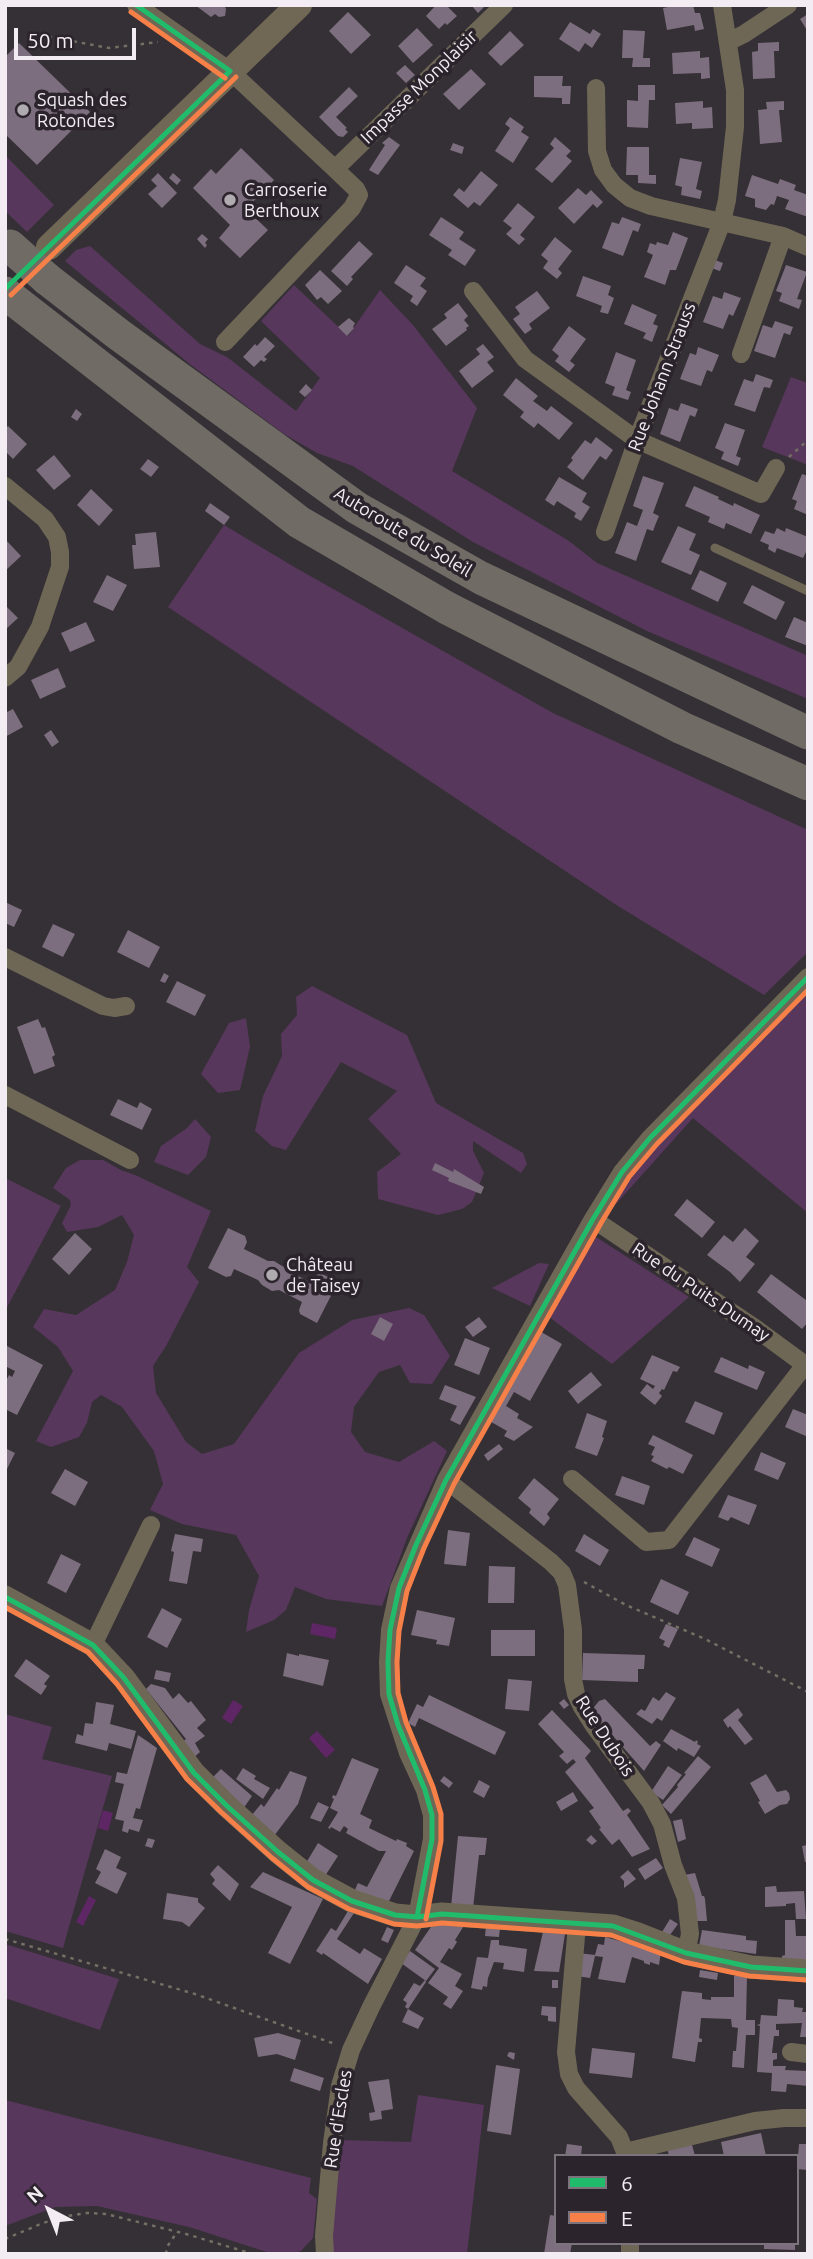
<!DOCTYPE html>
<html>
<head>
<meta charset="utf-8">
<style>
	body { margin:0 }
	#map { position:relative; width:813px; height:2259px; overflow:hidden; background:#353035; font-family:Ubuntu,sans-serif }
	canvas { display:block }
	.frame { position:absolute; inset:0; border:7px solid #f3edf3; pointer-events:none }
	.legend { position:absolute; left:554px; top:2154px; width:245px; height:91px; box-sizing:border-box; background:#2c242d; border:2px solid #7c747c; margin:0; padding:9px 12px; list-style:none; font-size:21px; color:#f3edf3 }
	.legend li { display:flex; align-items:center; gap:14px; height:35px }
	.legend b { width:35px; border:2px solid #7c747c }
	.north { position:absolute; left:14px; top:2175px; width:70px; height:70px; -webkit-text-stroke:5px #2c242d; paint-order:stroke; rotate:318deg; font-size:19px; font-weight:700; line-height:28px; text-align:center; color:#f3edf3 }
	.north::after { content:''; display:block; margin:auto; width:24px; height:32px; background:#f3edf3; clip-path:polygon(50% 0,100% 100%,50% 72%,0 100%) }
	.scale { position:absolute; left:14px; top:28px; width:122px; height:32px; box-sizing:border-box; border:4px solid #f3edf3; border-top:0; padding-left:9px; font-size:21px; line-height:24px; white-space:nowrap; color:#f3edf3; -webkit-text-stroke:5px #2c242d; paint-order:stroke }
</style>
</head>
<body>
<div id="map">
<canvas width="813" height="2259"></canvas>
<div class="frame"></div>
<ul class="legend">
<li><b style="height:9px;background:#20bc6c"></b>6</li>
<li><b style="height:9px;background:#f78048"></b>E</li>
</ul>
<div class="north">N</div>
<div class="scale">50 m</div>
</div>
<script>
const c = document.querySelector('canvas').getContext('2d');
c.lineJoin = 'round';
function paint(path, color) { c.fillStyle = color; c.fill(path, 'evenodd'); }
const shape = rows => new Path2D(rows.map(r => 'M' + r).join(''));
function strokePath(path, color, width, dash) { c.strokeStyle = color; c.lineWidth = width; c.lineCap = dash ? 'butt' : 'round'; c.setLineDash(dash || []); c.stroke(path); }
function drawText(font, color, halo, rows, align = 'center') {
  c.font = font + ' Ubuntu,sans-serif'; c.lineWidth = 7; c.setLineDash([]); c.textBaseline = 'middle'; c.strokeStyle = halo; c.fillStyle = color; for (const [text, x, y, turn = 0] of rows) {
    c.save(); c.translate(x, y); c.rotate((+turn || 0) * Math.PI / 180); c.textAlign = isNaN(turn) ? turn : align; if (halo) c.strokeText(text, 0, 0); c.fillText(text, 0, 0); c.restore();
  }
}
paint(shape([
	[5,155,54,205,27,232,5,211],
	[90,246,200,344,227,357,296,411,320,378,261,321,294,285,348,336,380,290,413,325,477,408,452,471,569,541,597,563,808,656,808,699,647,631,473,542,353,466,317,453,284,434,191,365,65,261,76,250],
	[791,377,808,383,808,465,762,447],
	[224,525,296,568,553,713,808,830,808,952,764,995,618,906,168,607],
	[312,986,407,1035,436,1103,523,1153,527,1164,521,1173,473,1141,473,1151,484,1173,472,1202,462,1209,438,1215,378,1199,377,1172,401,1154,368,1119,397,1091,341,1062,286,1150,272,1146,255,1131,263,1096,282,1056,281,1034,297,1015,296,997],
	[808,989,808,1213,693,1118,615,1205,623,1185,651,1151],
	[246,1018,250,1047,240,1090,218,1093,201,1074,229,1023],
	[195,1119,211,1137,206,1157,188,1175,154,1162,161,1146,187,1128],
	[80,1160,103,1160,121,1170,135,1175,211,1211,187,1267,199,1282,166,1346,153,1366,156,1393,186,1442,202,1454,234,1444,299,1353,352,1320,409,1308,424,1315,450,1356,432,1384,410,1383,400,1365,379,1372,354,1407,351,1432,365,1452,399,1462,434,1441,447,1451,407,1538,382,1606,326,1599,295,1587,286,1610,274,1620,246,1632,249,1610,259,1576,236,1535,182,1524,150,1510,163,1484,154,1451,122,1407,101,1395,92,1402,87,1423,79,1437,51,1447,36,1441,73,1371,58,1347,33,1327,44,1309,76,1315,115,1290,127,1262,134,1235,122,1215,98,1227,67,1232,62,1223,71,1205,70,1200,53,1188,66,1168],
	[5,1178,61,1206,5,1311],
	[596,1237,689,1297,612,1364,549,1317],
	[539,1263,549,1264,530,1306,492,1288],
	[5,1714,52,1727,42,1759,112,1776,63,1948,5,1931],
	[5,1944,119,1979,100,2030,5,1998],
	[418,2095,484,2105,467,2254,330,2254,340,2140,411,2142],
	[5,2100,311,2178,309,2193,317,2199,313,2238,301,2251,291,2254,273,2254,189,2227,97,2206,55,2207,5,2226]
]), '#58375c');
paint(shape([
	[312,1623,337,1628,335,1639,310,1634],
	[233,1700,243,1706,231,1724,222,1718],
	[317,1731,335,1750,326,1758,309,1738],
	[103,1810,113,1813,108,1831,98,1828],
	[89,1896,96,1900,83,1926,76,1922]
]), '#5e2664');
paint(shape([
	[195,5,224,5,226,9,225,16,219,17,215,14,211,17],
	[436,5,446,5,457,16,447,25,445,23,439,29,426,16],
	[471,5,482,5,484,7,478,13],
	[678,5,693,5,695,13,700,13,704,29,695,31,694,25,667,30,663,8],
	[348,12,371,35,351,54,329,31],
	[808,14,808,32,800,19],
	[570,22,590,34,593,29,601,34,592,48,585,43,579,52,559,39],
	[417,28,433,45,413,63,398,46],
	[623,30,645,31,643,58,650,58,650,67,632,67,633,58,622,58],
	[510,31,524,45,501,66,488,53],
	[779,42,779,51,774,51,775,78,753,79,752,52,758,51,758,43],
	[19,43,90,112,37,165,5,134,5,57],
	[700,51,700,58,709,57,710,78,701,79,701,73,673,74,672,53],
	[405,65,415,75,406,83,396,73],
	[471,69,486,84,459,110,443,94],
	[534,76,563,76,562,86,571,86,570,104,562,104,562,98,534,97],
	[638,85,655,85,655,100,649,100,648,128,627,127,627,100,638,101],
	[349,87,358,96,336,117,347,128,345,129,348,132,343,137,338,136,319,117],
	[703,101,703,108,712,107,713,128,692,129,692,123,676,124,675,103],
	[784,101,784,110,779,110,782,142,760,144,758,110,767,109,766,102],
	[510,117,524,127,521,132,529,137,513,163,495,151,510,128,505,124],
	[389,137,400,145,378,175,369,170,385,145,382,143],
	[555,137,571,151,566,156,572,161,552,183,535,169,554,148,550,144],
	[453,143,464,147,462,154,450,150],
	[627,147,649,147,649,175,656,175,656,184,638,183,638,175,626,175],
	[241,148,274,180,246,209,268,230,240,258,219,238,230,225,193,188,211,169,216,174],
	[680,158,702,162,696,189,702,191,700,199,681,195,682,187,675,185],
	[481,171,498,185,480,206,474,202,468,208,453,195,459,188,464,192],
	[158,173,177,193,162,208,148,194,157,186,151,180],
	[173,173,181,180,177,185,169,178],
	[752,175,778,184,780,179,796,185,794,190,808,195,808,217,785,209,789,200,777,196,774,205,771,204,766,210,755,207,755,199,745,196],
	[578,188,586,195,591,190,603,202,597,208,593,204,574,224,558,208],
	[518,203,535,217,520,235,525,239,519,245,506,234,512,228,503,221],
	[441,217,464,232,459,239,476,250,465,266,448,255,452,250,429,235],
	[622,217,641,224,638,232,633,230,623,256,602,248,612,222,619,224],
	[673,232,688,238,676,270,670,270,665,285,644,277,653,255,647,252,650,243,656,245,657,242,668,245],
	[202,234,208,239,205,243,207,245,205,248,197,239],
	[555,237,572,251,558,269,562,273,557,279,543,268,548,261,541,255],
	[359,241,373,254,351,277,353,279,347,286,331,271],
	[715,260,723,263,720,271,711,268],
	[406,265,426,278,420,286,427,291,417,306,410,301,413,296,394,283],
	[786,265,807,272,797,299,802,300,799,309,779,301,782,293,776,291],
	[320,270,342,291,328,304,321,297,317,300,305,285],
	[583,276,611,286,608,295,614,298,608,314,600,312,602,306,576,296],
	[537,291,550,308,529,324,532,329,525,334,513,319,520,314,515,307],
	[724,292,741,298,733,316,729,314,723,329,703,322,713,296,722,299],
	[458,303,468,316,464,320,469,326,466,328,467,330,446,346,432,329,447,318,444,314],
	[632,304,657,315,653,324,658,326,652,342,643,338,646,333,624,324],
	[349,318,355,323,353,327,354,328,347,336,338,327],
	[775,321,793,327,790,335,784,333,775,358,754,351,763,325,772,328],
	[569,326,586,339,570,361,575,365,569,372,555,361,559,356,552,350],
	[265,337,275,346,264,357,267,359,264,362,261,360,254,367,243,357,255,344,257,346],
	[483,344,494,357,487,362,494,371,472,388,459,371,480,354,476,349],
	[698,347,719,355,712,372,707,370,701,386,680,379,690,353,696,355],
	[616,352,636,360,626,390,631,392,628,400,612,395,615,387,605,383],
	[756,374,773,380,770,388,764,387,755,412,734,405,744,379,753,382],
	[516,378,538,396,533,401,547,411,551,406,573,423,559,440,538,423,534,428,520,417,524,412,503,395],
	[306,384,312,390,305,397,299,392],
	[681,403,698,409,695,417,690,415,680,442,660,434,669,408,678,411],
	[76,409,82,414,77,421,71,417],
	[725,423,745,430,736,456,741,458,738,466,721,459,724,452,715,448],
	[8,426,27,444,13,459,5,451,5,429],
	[596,437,613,450,606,460,600,456,583,480,567,467,573,460,571,458,585,440,591,444],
	[54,455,71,476,54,490,36,470],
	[148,459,159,467,151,477,140,469],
	[802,474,808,476,808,515,794,509,797,501,792,499],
	[643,476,664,483,653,513,659,516,656,523,653,531,647,529,636,561,615,553,627,522,637,526,643,510,633,506],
	[559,477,587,493,582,502,590,507,581,521,574,517,576,513,557,501,554,506,545,500],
	[694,486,719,497,718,499,733,506,734,503,760,515,751,534,726,523,724,529,708,522,710,517,685,506],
	[91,489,113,510,99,526,77,505],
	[210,503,230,517,224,525,205,511],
	[678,526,696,534,689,550,700,555,691,575,661,562],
	[777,528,785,532,786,528,808,537,808,548,803,558,777,548,775,553,768,549,769,545,760,541,765,531,774,534],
	[156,532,160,567,134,569,132,545,136,545,135,534],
	[5,539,21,556,5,571],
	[700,570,727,583,718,602,691,589],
	[107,575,127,585,113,611,93,602],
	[752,585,785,602,776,620,743,603],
	[5,605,18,618,5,630],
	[794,617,808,623,808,646,785,637],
	[86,622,95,641,70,652,61,633],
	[58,668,66,687,40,699,31,680],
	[13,709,23,727,5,737,5,713],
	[51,730,59,742,52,747,44,735],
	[5,902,22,910,14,927,5,923],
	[53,924,75,934,63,957,42,947],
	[128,930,160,947,149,968,117,952],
	[164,973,169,976,165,983,160,981],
	[177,981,206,995,195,1016,166,1002],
	[38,1019,42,1028,45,1027,55,1055,52,1057,55,1066,34,1074,17,1027],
	[118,1099,137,1108,140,1102,152,1109,142,1130,110,1115],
	[435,1163,453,1172,454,1169,484,1187,481,1194,448,1181,449,1178,432,1170],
	[687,1199,715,1222,702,1238,674,1215],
	[228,1228,245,1236,247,1242,244,1249,268,1261,274,1261,300,1277,312,1283,316,1276,320,1273,338,1282,317,1323,300,1314,299,1310,302,1302,279,1290,272,1291,262,1285,258,1280,234,1269,231,1276,226,1277,208,1268],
	[745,1228,759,1241,746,1257,755,1264,740,1282,730,1272,707,1255,724,1235,733,1242],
	[75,1233,92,1249,69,1275,52,1259],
	[771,1274,806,1300,808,1322,802,1329,757,1292],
	[380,1317,393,1324,384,1341,371,1334],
	[479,1317,487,1327,473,1337,465,1327],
	[536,1329,562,1344,530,1401,514,1392,506,1406,519,1414,517,1418,533,1427,514,1441,504,1436,507,1431,486,1419],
	[465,1338,490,1348,479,1375,454,1365],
	[7,1346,43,1365,17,1415,5,1409,5,1383,9,1375,12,1377,15,1371,5,1366],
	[652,1355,680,1367,677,1372,673,1371,664,1390,662,1389,659,1393,662,1396,655,1405,640,1393,647,1384,653,1389,655,1386,640,1379],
	[721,1357,748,1369,749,1365,765,1372,757,1390,714,1372],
	[591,1372,602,1385,578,1404,568,1391],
	[445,1385,476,1397,460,1425,450,1420,457,1406,439,1399],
	[695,1401,723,1413,714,1435,685,1422],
	[793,1409,808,1415,808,1437,785,1427],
	[587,1413,607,1421,602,1437,604,1438,597,1456,575,1448],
	[653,1435,693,1455,683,1474,669,1467,667,1469,651,1461,654,1456,651,1455,655,1447,648,1444],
	[499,1444,503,1449,488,1461,484,1455],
	[5,1448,15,1453,5,1473],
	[761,1452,786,1463,778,1480,754,1470],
	[65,1469,88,1482,75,1506,51,1493],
	[622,1476,650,1486,644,1505,615,1495],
	[534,1478,559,1499,547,1514,550,1518,544,1526,529,1513,531,1509,518,1498],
	[728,1495,757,1505,749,1525,731,1517,728,1521,718,1517],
	[448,1530,470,1533,466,1566,444,1564],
	[175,1534,203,1539,201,1552,193,1551,187,1584,169,1581,174,1552,171,1551],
	[584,1534,609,1550,600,1566,575,1551],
	[694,1537,720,1549,712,1567,685,1555],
	[61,1554,81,1564,66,1593,47,1583],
	[489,1566,515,1567,514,1603,488,1603],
	[661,1579,689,1592,678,1615,650,1602],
	[162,1608,182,1619,167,1648,147,1637],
	[417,1610,455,1618,449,1646,436,1644,437,1640,411,1635],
	[666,1624,678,1629,669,1648,663,1645,665,1641,659,1638],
	[491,1630,535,1630,535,1656,491,1656],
	[287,1653,299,1656,299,1654,329,1660,323,1686,283,1676],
	[583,1653,645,1655,644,1669,638,1669,638,1682,582,1680],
	[26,1659,50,1676,44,1684,47,1686,41,1695,14,1676],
	[156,1670,171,1673,169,1682,154,1679],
	[508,1679,532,1681,529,1711,505,1709],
	[151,1684,165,1688,173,1699,179,1693,188,1703,191,1701,206,1720,197,1728,205,1736,195,1743,200,1752,192,1759,181,1743,186,1739,146,1689],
	[666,1692,676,1698,662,1721,657,1718,652,1724,636,1714,641,1709,645,1711,653,1697,659,1701],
	[429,1695,506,1732,495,1755,419,1718,415,1727,408,1723,417,1704,423,1707],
	[564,1699,569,1705,564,1709,559,1703],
	[605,1699,650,1746,656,1741,661,1745,644,1771,591,1711,599,1701],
	[96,1702,114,1705,110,1724,136,1731,131,1749,109,1743,107,1751,75,1743,77,1734,83,1736,85,1723,93,1724],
	[738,1708,743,1715,738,1720,753,1739,745,1745,730,1726,728,1728,723,1720],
	[552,1710,591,1751,585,1758,623,1811,628,1808,631,1811,627,1815,650,1849,632,1857,619,1839,612,1845,599,1829,601,1828,589,1811,594,1808,565,1772,576,1762,573,1759,567,1764,559,1756,564,1752,538,1724],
	[671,1729,695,1742,696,1740,698,1742,697,1744,701,1746,694,1757,678,1748,677,1751,663,1741],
	[138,1735,157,1748,140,1809,136,1808,133,1818,143,1820,139,1832,129,1829,128,1833,122,1831,124,1821,115,1819,124,1784,115,1782,117,1772,127,1774],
	[698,1756,711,1767,671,1814,662,1805,678,1787,677,1785,686,1774,684,1773],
	[352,1758,379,1769,360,1814,372,1820,369,1828,396,1841,397,1839,407,1843,406,1846,414,1851,388,1903,354,1892,358,1883,367,1887,386,1851,379,1851,346,1833,348,1829,344,1826,340,1832,331,1827,330,1829,328,1828,338,1812,330,1808,334,1799,332,1798,333,1795,336,1796],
	[668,1766,682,1775,663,1800,651,1792],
	[243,1768,256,1776,254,1779,270,1788,263,1799,236,1779],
	[221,1769,252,1796,243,1809,211,1779],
	[290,1771,307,1777,298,1804,274,1836,251,1816,261,1804,264,1807,277,1788,279,1790],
	[766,1774,777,1792,786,1790,789,1793,790,1799,787,1804,780,1805,765,1814,758,1802,760,1801,750,1783],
	[444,1776,453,1783,449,1788,440,1781],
	[479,1780,490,1786,484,1798,473,1792],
	[573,1792,578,1801,561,1811,556,1802],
	[318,1802,329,1807,321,1822,310,1818],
	[682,1819,686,1839,678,1842,673,1821],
	[591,1835,597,1841,592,1845,586,1840],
	[458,1836,487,1838,485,1855,479,1855,473,1908,451,1907],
	[148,1838,155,1840,152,1848,145,1846],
	[318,1843,338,1856,325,1876,306,1863],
	[808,1845,808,1862,805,1862,802,1846],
	[105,1849,121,1857,116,1868,127,1873,117,1894,95,1883,101,1872,96,1869],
	[656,1858,663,1868,645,1880,638,1869],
	[218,1865,239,1884,230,1901,212,1884,215,1880,210,1874],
	[628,1870,636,1879,624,1888,624,1881,620,1877],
	[263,1872,323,1899,290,1964,268,1953,292,1907,250,1887],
	[695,1873,702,1896,704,1896,705,1899,707,1921,697,1921,684,1875],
	[776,1886,777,1892,804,1891,806,1919,796,1919,795,1903,786,1904,786,1906,765,1907,765,1887],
	[167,1893,198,1898,198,1902,205,1908,189,1927,182,1922,163,1919],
	[348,1911,354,1913,337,1939,360,1954,364,1948,382,1959,368,1984,323,1953,322,1955,316,1951,331,1928,336,1931],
	[670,1919,678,1924,670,1935,662,1932],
	[785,1920,795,1920,796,1936,808,1936,808,1962,782,1959,782,1956,785,1955],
	[433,1924,465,1924,455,1940,457,1942,452,1950,449,1948,440,1962,462,1974,455,1986,463,1991,451,2009,443,2004,448,1997,428,1983,439,1968,415,1950],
	[486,1926,500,1928,499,1937,485,1936],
	[387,1927,394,1930,388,1943,381,1940],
	[702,1930,746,1936,746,1940,757,1941,756,1954,699,1946],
	[543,1932,565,1934,559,1972,534,1971],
	[605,1937,661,1952,659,1965,650,1962,650,1965,644,1963,644,1961,632,1957,625,1983,598,1979,603,1957,595,1956,590,1978,577,1976,578,1953,595,1955,598,1944,604,1945],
	[491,1940,499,1940,499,1945,527,1949,524,1972,503,1969,504,1963,494,1962,488,1978,487,1987,483,1986,482,1990,471,1988,477,1957,488,1958],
	[410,1951,435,1969,426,1981,401,1963],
	[700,1970,718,1973,717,1980,699,1977],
	[734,1976,747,1976,746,2020,755,2020,755,2035,746,2035,744,2068,732,2067,733,2051,736,2051,738,2028,732,2027,731,2019,701,2018,699,2038,702,2039,702,2042,698,2042,695,2062,672,2058,682,1991,702,1993,702,1999,711,2000,711,1997,734,1997],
	[425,1980,426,1982,408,2009,405,2007,407,2003,403,2000,414,1983,420,1986],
	[552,1980,558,1980,558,1988,552,1988],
	[778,1999,794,2000,794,2007,803,2008,802,2012,808,2012,808,2037,800,2037,802,2023,776,2024,776,2030,779,2030,779,2036,774,2036,772,2053,777,2053,777,2059,773,2060,773,2066,786,2066,785,2070,808,2071,808,2086,787,2084,786,2092,771,2091,772,2073,757,2072,760,2026,757,2025,760,2024,761,2015,777,2016],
	[542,2006,556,2007,556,2022,548,2021,548,2016,541,2015],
	[408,2009,424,2018,418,2029,402,2022],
	[278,2033,301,2040,295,2060,277,2054,258,2057,254,2038],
	[592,2048,635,2053,632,2078,589,2073],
	[509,2052,515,2053,514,2060,507,2056],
	[496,2065,520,2069,511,2135,487,2131],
	[294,2068,324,2078,320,2091,290,2081],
	[389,2079,393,2109,381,2111,382,2119,370,2121,369,2113,375,2112,368,2082],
	[761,2133,766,2156,724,2156,721,2142],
	[691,2141,695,2156,669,2156,667,2147],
	[567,2144,582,2146,581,2156,565,2156],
	[799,2144,808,2144,808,2170,797,2169],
	[550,2215,556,2216,556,2243,572,2243,570,2254,544,2254],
	[764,2243,795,2243,795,2250,764,2249]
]), '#7c6e7e');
strokePath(shape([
	[40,35,109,48,158,42],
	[789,457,808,440],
	[584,1582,626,1605,705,1639,808,1692],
	[5,1939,195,1994,335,2044],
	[5,2239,43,2223,67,2216,87,2213,106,2214,186,2234,253,2254],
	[166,2254,167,2247,177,2232]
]), '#736f65', 2.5, [3.5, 5]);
strokePath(shape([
	[715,548,808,591]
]), '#6e6755', 9);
strokePath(shape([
	[136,5,230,71,335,169,356,189,359,195,352,208,225,342],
	[728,42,744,34,788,5],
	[596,88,597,151,603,170,614,185,630,198,651,206,783,236,808,247],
	[335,169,504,5],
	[473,291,525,359,637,440,761,494,776,468],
	[741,354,783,236],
	[5,486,45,519,57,537,60,552,60,567,40,627,18,667,5,678],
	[605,532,637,440,722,222,727,200,735,127,735,90,722,5],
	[5,957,103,1006,114,1008,126,1006],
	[5,1095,130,1160],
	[593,1219,755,1328,808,1367],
	[572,1479,646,1542,669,1540,805,1365],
	[446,1480,551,1562,562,1573,567,1585,573,1630,573,1679,576,1694,582,1707,594,1726,651,1803,662,1824,673,1865,686,1898,690,1934,686,1953],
	[93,1645,151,1525],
	[577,1925,566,2052,569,2074,576,2088,619,2137,625,2152,755,2121,784,2118,808,2118],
	[791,2052,808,2054],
	[325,2254,324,2236,332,2143,340,2086,351,2050,371,2007,417,1917,432,1839,432,1815,425,1790,408,1753,389,1694,388,1662,390,1630,399,1588,446,1480,593,1219,622,1172,650,1138,808,977],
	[630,2254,630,2243]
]), '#6e6755', 18);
strokePath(shape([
	[5,1597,93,1645,124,1678,194,1773,227,1806,278,1852,313,1880,352,1901,395,1915,417,1917,442,1914,613,1926,638,1934,686,1953,751,1967,808,1971]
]), '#6e6755', 23);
strokePath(shape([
	[49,247,299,5]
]), '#706855', 26);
strokePath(shape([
	[47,279,118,334,357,508,481,578,808,733],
	[5,293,299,522,447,608,682,728,808,784]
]), '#706b64', 33);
strokePath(shape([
	[10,246,47,279]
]), '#706b64', 33);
strokePath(shape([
	[136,5,230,71],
	[5,289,230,71],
	[5,1597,93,1645,124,1678,194,1773,227,1806,278,1852,313,1880,352,1901,395,1915,417,1917,442,1914,613,1926,686,1953,751,1967,808,1971],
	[417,1917,432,1839,432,1815,425,1790,398,1725,389,1694,388,1662,390,1630,399,1588,416,1545,446,1480,593,1219,622,1172,650,1138,808,977]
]), '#20bc6c', 5);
strokePath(shape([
	[131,12,225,78],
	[11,295,236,77],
	[5,1607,88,1652,117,1684,187,1779,221,1812,272,1858,308,1887,349,1909,394,1924,417,1926,442,1923,611,1935,684,1962,749,1976,807,1980],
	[426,1919,441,1841,441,1814,433,1787,406,1722,398,1693,397,1662,399,1631,407,1591,424,1548,454,1484,601,1223,629,1177,657,1144,808,990]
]), '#f78048', 5);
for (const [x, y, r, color] of [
	[23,110,7,"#b0abb0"],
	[230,200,7,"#b0abb0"],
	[272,1275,7,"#b0abb0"]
]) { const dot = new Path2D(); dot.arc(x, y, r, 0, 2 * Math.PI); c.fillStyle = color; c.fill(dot); strokePath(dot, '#2c242d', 2.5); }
drawText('18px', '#f3edf3', '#2c242d', [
	["Impasse Monplaisir",419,87,-44],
	["Rue Johann Strauss",662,377,-69],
	["Autoroute du Soleil",403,532,31],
	["Rue du Puits Dumay",701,1292,34],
	["Rue Dubois",605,1736,57],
	["Rue d'Escles",338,2119,-81]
]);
drawText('18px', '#f3edf3', '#2c242d', [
	["Squash des",37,100],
	["Rotondes",37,121],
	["Carroserie",244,190],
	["Berthoux",244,211],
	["Château",286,1265],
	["de Taisey",286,1286]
], 'left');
</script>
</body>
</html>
